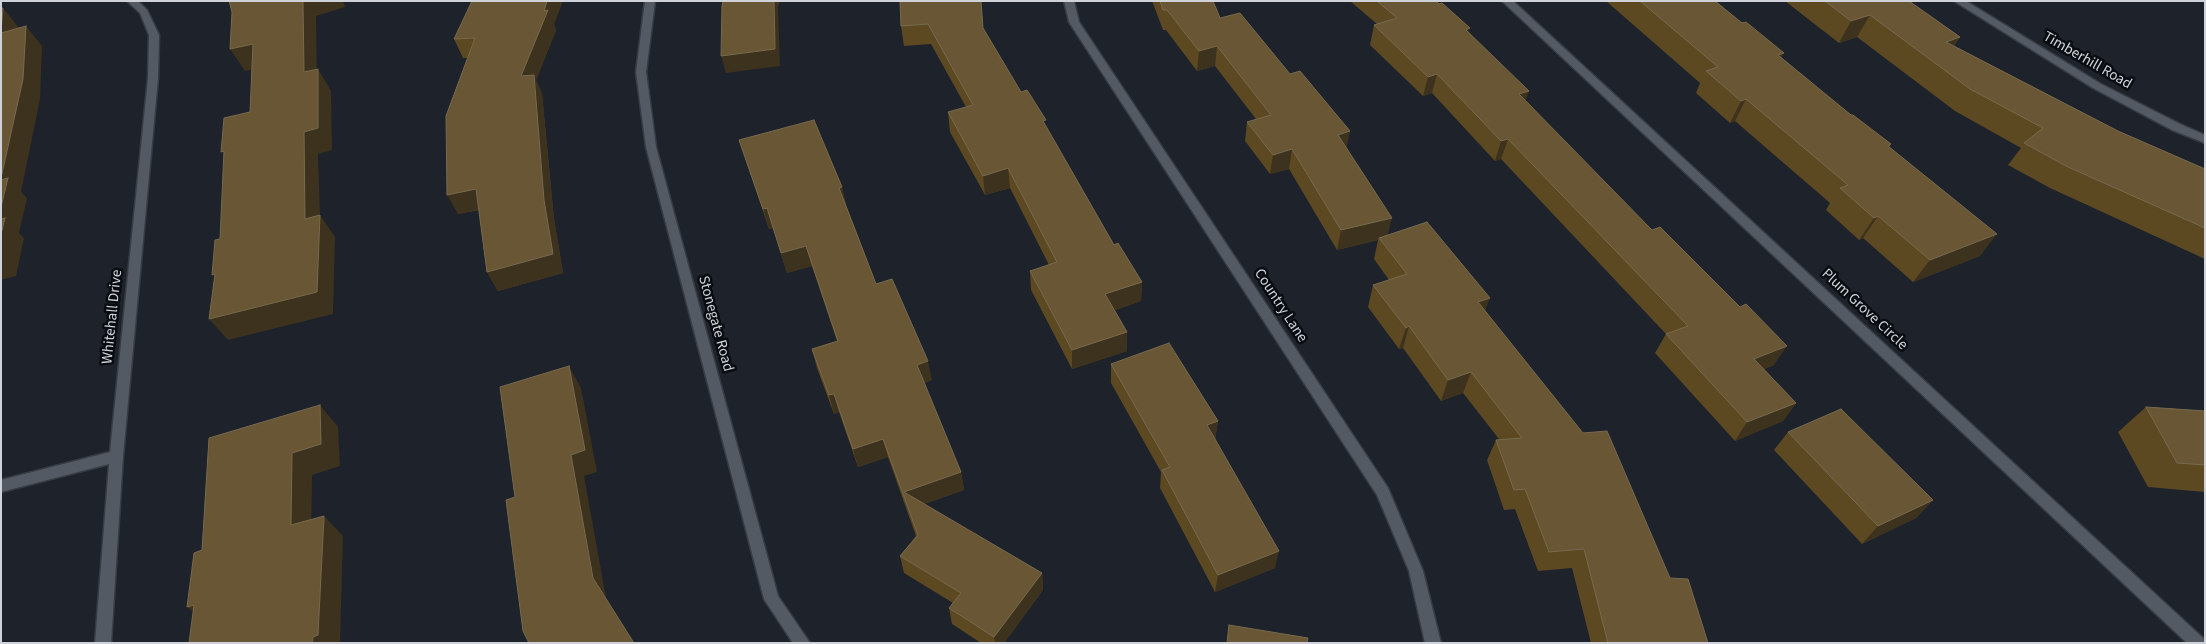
<!DOCTYPE html>
<html>
<head>
<meta charset="utf-8">
<style>
	body { margin:0 }
	#map { position:relative; width:2206px; height:644px; overflow:hidden; background:#1d222b; font-family:"Source Sans 3",sans-serif }
	canvas { display:block }
	.frame { position:absolute; inset:0; border:2px solid #cfd3d9; pointer-events:none }
</style>
</head>
<body>
<div id="map">
<canvas width="2206" height="644"></canvas>
<div class="frame"></div>
</div>
<script>
const c = document.querySelector('canvas').getContext('2d');
c.lineJoin = 'round';
const shape = rows => new Path2D(rows.map(r => 'M' + r).join(''));
function strokePath(path, color, width, dash) { c.strokeStyle = color; c.lineWidth = width; c.lineCap = dash ? 'butt' : 'round'; c.setLineDash(dash || []); c.stroke(path); }
function paint(path, color) { c.fillStyle = color; c.fill(path, 'evenodd'); }
function drawText(font, color, halo, rows, align = 'center') {
  c.font = font + ' "Source Sans 3",sans-serif'; c.lineWidth = 5; c.setLineDash([]); c.textBaseline = 'middle'; c.strokeStyle = halo; c.fillStyle = color; for (const [text, x, y, turn = 0] of rows) {
    c.save(); c.translate(x, y); c.rotate((+turn || 0) * Math.PI / 180); c.textAlign = isNaN(turn) ? turn : align; if (halo) c.strokeText(text, 0, 0); c.fillText(text, 0, 0); c.restore();
  }
}
const minor = shape([
	[127,1,138,1,147,10,159,35,158,78,123,456,111,643,95,643,109,464,1,492,1,480,110,452,148,78,149,35,140,13,127,1],
	[645,1,655,1,646,72,656,147,778,596,810,643,793,643,764,599,646,147,636,72,645,1],
	[1064,1,1074,1,1079,22,1388,488,1423,571,1441,643,1425,643,1409,571,1377,495,1069,22,1064,1],
	[1502,1,1513,1,2203,638,2205,643,2187,643,1502,1],
	[1954,1,1966,1,2101,84,2180,124,2205,135,2205,143,2172,130,2093,88,1954,1]
]);
strokePath(minor, '#373c43', 3);
paint(minor, '#535a64');
paint(shape([
	[900,1,983,28,1021,92,1046,126,1114,245,1142,282,1141,301,1115,310,1127,332,1127,351,1072,369,1031,290,1030,271,1049,265,1010,188,985,195,950,132,948,112,966,107,931,44,904,46,901,26],
	[1152,1,1213,1,1220,18,1347,148,1388,235,1485,311,1670,578,1708,643,1591,643,1572,568,1538,571,1515,509,1504,510,1487,460,1496,440,1499,439,1463,393,1441,401,1403,348,1399,349,1368,307,1373,285,1389,280,1374,259,1378,240,1337,250,1289,169,1270,174,1245,141,1247,122,1256,119,1215,66,1197,71,1166,30,1163,30],
	[1350,1,1436,1,1469,32,1526,101,1774,365,1764,369,1796,403,1783,421,1735,441,1655,353,1666,334,1501,159,1495,161,1432,93,1423,96,1370,45,1374,25,1377,24],
	[1606,1,1715,1,1781,58,1851,115,1891,144,1889,147,1980,256,1913,282,1863,238,1859,240,1826,210,1830,203,1735,121,1730,123,1696,93,1700,83],
	[1785,1,1909,1,1960,37,1954,46,2118,131,2205,169,2205,259,2050,188,2008,165,2021,148,1955,111,1857,37,1839,43],
	[554,25,556,30,536,80,542,94,554,219,563,273,498,291,487,272,479,210,458,214,468,58,463,58,454,39],
	[739,140,842,187,846,205,876,284,932,380,924,383,961,472,964,490,924,504,1042,573,1043,590,1004,643,981,643,952,624,949,608,953,603,904,573,900,556,916,536,888,457,858,467,839,412,834,414,817,368,812,349,837,341,812,266,787,273,773,228,769,229],
	[1111,364,1218,421,1215,440,1275,568,1215,592,1160,488,1161,472,1111,383],
	[2146,407,2205,411,2205,492,2148,487,2118,432],
	[1788,432,1933,500,1916,518,1862,544,1774,450]
]), '#5c4821');
paint(shape([
	[303,1,343,1,345,7,316,16,317,94,304,72],
	[547,1,563,1,554,25,556,30,536,80,542,94,554,219,563,273,498,291,487,272,521,76],
	[774,1,780,1,778,8,780,66,726,73,721,56],
	[3,8,19,28,18,52,1,33],
	[1870,15,1857,37,1839,43,1851,21],
	[26,26,42,46,40,99,21,192,27,198,19,233,24,238,16,276,1,280,1,178],
	[1960,37,1945,59,1946,42],
	[253,44,267,66,245,71,230,49],
	[1217,46,1215,66,1197,71,1199,51],
	[1784,53,1772,75,1778,55],
	[318,69,331,91,332,150,318,154,320,215,335,237,333,314,228,340,209,319,304,132],
	[1437,74,1432,93,1423,96,1428,77],
	[1529,91,1522,111,1519,94],
	[1746,99,1735,121,1730,123,1741,101],
	[1350,131,1346,151,1338,135],
	[1508,139,1501,159,1495,161,1501,141],
	[1292,149,1289,169,1270,174,1273,155],
	[1008,168,1010,188,985,195,983,176],
	[842,187,846,207,839,188],
	[476,189,486,208,458,214,447,195],
	[767,208,773,228,769,229,763,209],
	[1878,216,1863,238,1859,240,1874,218],
	[1392,218,1387,238,1379,238,1378,240,1337,250,1341,230],
	[1997,234,1980,256,1913,282,1930,260],
	[806,246,812,266,787,273,781,253],
	[1142,282,1141,301,1105,313,1105,294],
	[1490,298,1482,319,1478,302],
	[1409,326,1403,348,1399,349,1406,328],
	[1127,332,1127,351,1072,369,1072,350],
	[1787,346,1774,365,1741,378,1754,359],
	[928,361,932,380,921,384,917,365],
	[569,366,581,388,597,472,584,476,606,598,634,643,593,578,571,455],
	[1471,372,1463,393,1441,401,1448,380],
	[834,394,839,412,834,414,829,395],
	[1796,403,1783,421,1735,441,1747,422],
	[320,405,338,427,340,466,312,475,311,545,291,525,292,453],
	[1218,421,1215,440,1207,425],
	[883,439,888,457,858,467,853,449],
	[961,472,964,490,909,509,904,492],
	[1933,500,1916,518,1862,544,1878,526],
	[324,516,343,536,340,643,312,643],
	[1279,551,1275,568,1215,592,1218,575],
	[1042,573,1043,590,1004,643,995,643,994,637],
	[194,605,211,626,187,607]
]), '#3d321d');
const building = shape([
	[229,1,303,1,304,72,318,69,318,128,304,132,305,219,320,215,317,292,209,319,215,274,212,275,215,240,220,239,224,151,221,152,224,118,250,112,253,44,230,49,232,12,229,1],
	[472,1,547,1,544,11,548,10,521,76,534,75,544,200,553,254,487,272,476,189,447,195,446,116,475,38,454,39,472,1],
	[723,1,774,1,775,49,721,56,722,6,723,1],
	[900,1,981,1,983,28,1021,92,1027,90,1046,120,1043,121,1114,245,1118,243,1142,282,1105,294,1127,332,1072,350,1030,271,1057,262,1008,168,983,176,948,112,973,105,928,24,901,26,900,1],
	[1160,1,1213,1,1220,18,1240,13,1290,74,1300,71,1350,131,1338,135,1392,218,1341,230,1292,149,1273,155,1247,122,1271,115,1217,46,1199,51,1167,10,1163,10,1160,1],
	[1377,1,1436,1,1439,4,1442,3,1470,28,1466,30,1529,91,1519,94,1652,230,1660,227,1740,307,1746,304,1787,346,1754,359,1796,403,1747,422,1666,334,1688,326,1508,139,1501,141,1437,74,1428,77,1374,25,1397,18,1377,1],
	[1640,1,1715,1,1742,23,1746,22,1784,53,1778,55,1851,115,1853,115,1891,144,1888,146,1997,234,1930,260,1878,216,1874,218,1840,188,1848,185,1746,99,1741,101,1706,71,1718,67,1640,1],
	[1825,1,1909,1,1960,37,1946,42,2118,131,2205,169,2205,228,2068,167,2024,143,2043,128,1970,89,1870,15,1851,21,1825,1],
	[1,8,3,8,1,32,1,8],
	[26,26,23,79,1,178,1,33,26,26],
	[814,120,842,187,839,188,876,284,892,279,928,361,917,365,961,472,904,492,1042,573,994,637,949,608,961,593,900,556,918,535,883,439,853,449,834,394,829,395,812,349,838,341,806,246,781,253,767,208,763,209,739,140,814,120],
	[8,178,1,207,1,180,8,178],
	[5,218,1,234,1,219,5,218],
	[1427,222,1490,298,1478,302,1583,433,1607,431,1670,578,1688,579,1708,643,1608,643,1584,549,1549,552,1525,489,1514,490,1496,440,1522,438,1471,372,1448,380,1409,326,1406,328,1373,285,1407,274,1379,238,1427,222],
	[1169,343,1218,421,1207,425,1279,551,1218,575,1162,470,1170,467,1111,364,1169,343],
	[569,366,585,450,571,455,593,578,634,643,529,643,523,631,506,500,515,497,500,387,569,366],
	[320,405,321,444,292,453,291,525,324,516,318,635,313,637,312,643,189,643,194,605,187,607,194,553,202,550,209,438,320,405],
	[2146,407,2205,411,2205,465,2177,463,2146,407],
	[1841,409,1933,500,1878,526,1788,432,1841,409],
	[1229,625,1308,638,1307,643,1227,643,1229,625]
]);
paint(building, '#685635');
strokePath(building, '#786a4e', 1);
drawText('15px', '#cfd3d9', '#090c10', [
	["Timberhill Road",2087,61,30],
	["Country Lane",1280,306,57],
	["Plum Grove Circle",1864,310,43],
	["Whitehall Drive",113,317,-84],
	["Stonegate Road",715,324,75]
]);
</script>
</body>
</html>
